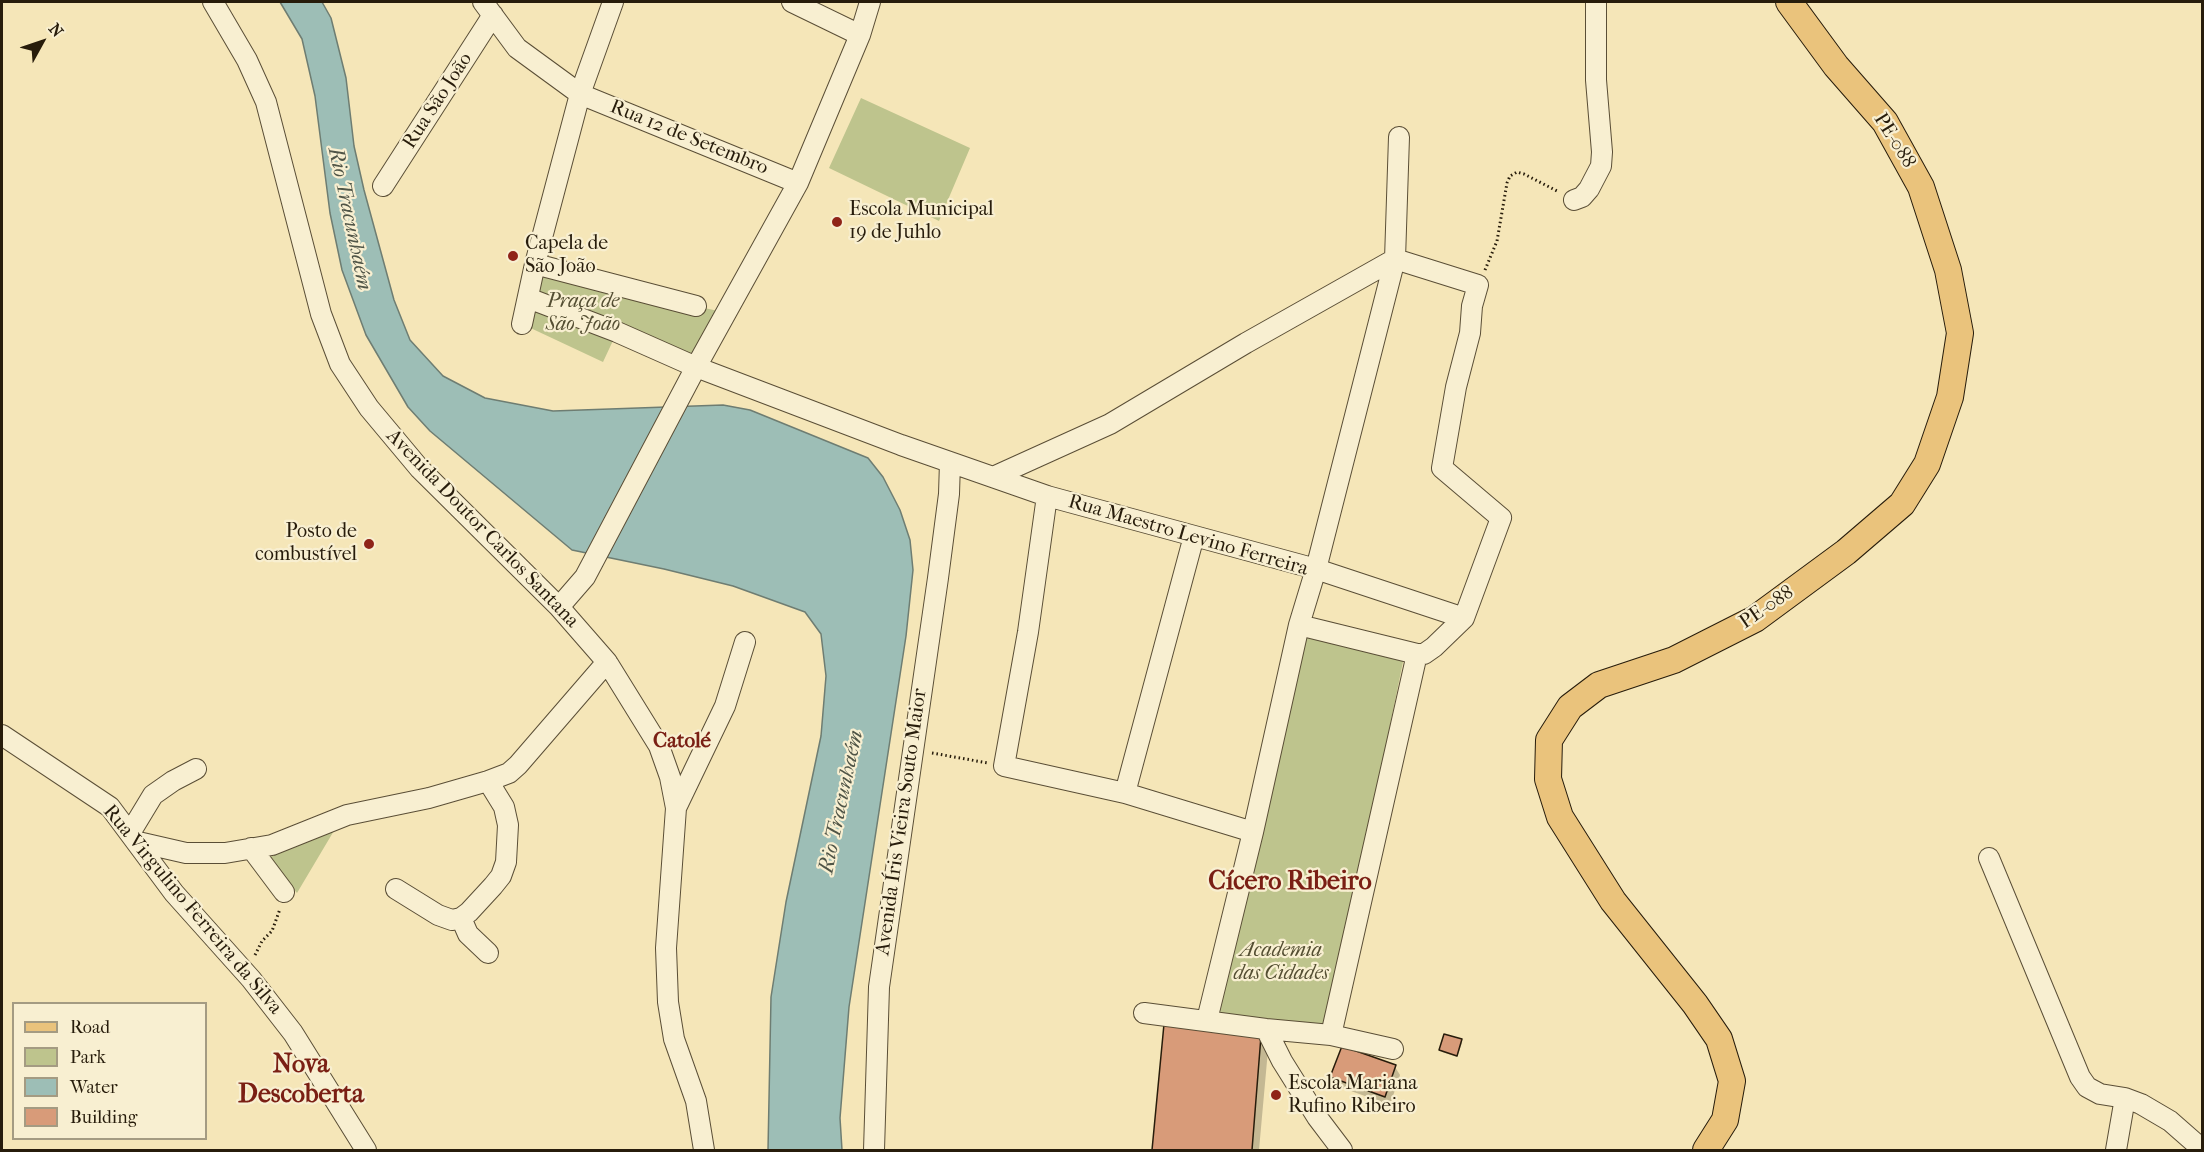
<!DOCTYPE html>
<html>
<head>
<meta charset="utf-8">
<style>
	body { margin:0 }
	#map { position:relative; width:2204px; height:1152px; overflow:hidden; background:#f5e6b8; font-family:"IM FELL French Canon",serif }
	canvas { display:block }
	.frame { position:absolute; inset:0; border:3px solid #271c0b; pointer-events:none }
	.legend { position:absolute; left:12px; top:1002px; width:195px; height:138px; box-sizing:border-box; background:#f8efd1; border:2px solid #a49b82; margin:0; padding:8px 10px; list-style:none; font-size:18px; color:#271c0b }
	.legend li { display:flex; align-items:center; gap:12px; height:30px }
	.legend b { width:30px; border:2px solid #a49b82 }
	.north { position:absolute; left:12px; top:12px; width:60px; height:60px; -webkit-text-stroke:4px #f8efd1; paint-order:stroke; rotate:50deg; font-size:16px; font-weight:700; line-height:24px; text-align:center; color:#271c0b }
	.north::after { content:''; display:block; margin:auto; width:21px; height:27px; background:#271c0b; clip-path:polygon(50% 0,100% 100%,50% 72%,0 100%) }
</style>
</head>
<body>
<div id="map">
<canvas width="2204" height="1152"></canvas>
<div class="frame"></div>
<ul class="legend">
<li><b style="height:8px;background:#eac37c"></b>Road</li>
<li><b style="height:16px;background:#bec48d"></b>Park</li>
<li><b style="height:16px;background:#9dbeb6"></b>Water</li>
<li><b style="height:16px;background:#d89b79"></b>Building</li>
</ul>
<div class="north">N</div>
</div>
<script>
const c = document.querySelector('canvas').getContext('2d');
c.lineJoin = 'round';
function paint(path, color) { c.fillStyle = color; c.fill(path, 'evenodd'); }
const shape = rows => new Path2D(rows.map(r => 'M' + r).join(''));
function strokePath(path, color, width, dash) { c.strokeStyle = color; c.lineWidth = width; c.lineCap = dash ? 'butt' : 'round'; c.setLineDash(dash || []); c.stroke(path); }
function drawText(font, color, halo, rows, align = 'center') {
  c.font = font + ' "IM FELL French Canon",serif'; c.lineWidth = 4.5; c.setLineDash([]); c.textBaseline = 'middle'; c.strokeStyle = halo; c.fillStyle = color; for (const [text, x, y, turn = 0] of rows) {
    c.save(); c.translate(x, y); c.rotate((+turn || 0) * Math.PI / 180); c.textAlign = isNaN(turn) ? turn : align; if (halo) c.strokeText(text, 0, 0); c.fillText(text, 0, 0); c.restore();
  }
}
paint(shape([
	[861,98,970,148,939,221,829,168],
	[535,264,695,306,723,312,694,366,617,332,603,362,522,324],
	[1299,625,1404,657,1329,1023,1266,1029,1207,1020],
	[338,824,297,893,266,859]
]), '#bec48d');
const water = shape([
	[280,2,322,2,331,18,346,78,354,146,364,190,394,300,410,340,443,376,485,398,553,411,723,405,750,410,868,458,883,477,900,510,910,540,913,570,906,636,849,1007,840,1118,842,1150,768,1150,771,997,786,902,821,736,826,676,821,634,805,612,733,586,664,569,572,550,430,431,408,407,366,335,342,270,330,213,315,96,302,39,280,2]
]);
paint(water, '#9dbeb6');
strokePath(water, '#6e7d72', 1.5);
paint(shape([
	[1165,1025,1260,1038,1268,1050,1259,1150,1153,1150],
	[1461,1041,1462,1043,1457,1057,1442,1052,1441,1050],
	[1395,1067,1400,1075,1390,1105,1337,1086,1332,1077]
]), '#0003');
const building = shape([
	[1164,1024,1261,1036,1252,1150,1152,1150,1164,1024],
	[1444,1034,1462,1039,1457,1056,1439,1050,1444,1034],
	[1342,1046,1396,1065,1385,1097,1330,1077,1342,1046]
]);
paint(building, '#d89b79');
strokePath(building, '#271c0b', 1.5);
const minor = shape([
	[213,2,247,60,266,102,321,314,340,364,369,408,420,469,559,607,607,662,659,746,670,777,676,808,666,948,668,1002,674,1039,696,1101,704,1150],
	[483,2,517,48,580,94,798,183],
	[792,2,860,35],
	[1399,137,1395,259,1316,569,1464,618],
	[383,186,493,15],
	[1574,200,1582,197,1589,189,1601,166,1602,152,1596,80,1596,2],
	[535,264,696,306],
	[528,298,617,332,696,367,901,445,1047,496,1316,569,1299,625,1253,832,1207,1020],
	[522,324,535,264,580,94,613,2],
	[993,477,1110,424,1246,343,1395,259,1478,285,1472,306,1470,333,1456,387,1442,468,1501,518,1464,618,1434,647,1424,654,1417,654,1299,625],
	[1047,496,1028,632,1004,766,1125,793,1253,832],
	[559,607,585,577,696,367,798,183,860,35,870,2],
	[2,735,110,807,174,893,251,979,293,1033,366,1150],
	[1125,793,1194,536],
	[676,808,725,706,745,642],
	[130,833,153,795,173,781,196,769],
	[138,842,186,853,225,853,272,845,347,815,429,798,488,781,509,773,518,765,607,662],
	[251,848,284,892],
	[1989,858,2080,1077,2087,1087,2100,1094,2125,1098,2141,1104,2170,1121,2202,1149],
	[396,889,438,915,452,920,461,918,469,912,493,886,501,876,506,862,508,825,504,807,488,781],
	[461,918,468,934,488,953],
	[1144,1013,1266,1029,1331,1035,1393,1049],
	[1266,1029,1282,1061,1317,1117,1342,1150],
	[1331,1035,1417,654],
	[874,1150,879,987,938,578,949,494,950,462],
	[2116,1150,2125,1098]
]);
const major = shape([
	[1706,1150,1725,1120,1732,1081,1719,1039,1695,1004,1613,901,1560,817,1548,779,1549,740,1570,707,1599,685,1674,660,1755,619,1846,552,1902,504,1927,464,1950,397,1960,333,1948,270,1921,187,1885,122,1836,66,1789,2]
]);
strokePath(minor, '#5a4e36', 22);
strokePath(major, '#271c0b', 28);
strokePath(shape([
	[1485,270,1497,241,1507,183,1510,176,1517,172,1524,174,1559,192],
	[932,753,988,763],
	[255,955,262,941,272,931,280,909]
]), '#271c0b', 3, [1.5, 3]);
strokePath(minor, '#f8efd1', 20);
strokePath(major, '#eac37c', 26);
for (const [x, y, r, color] of [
	[837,222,6,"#8f2418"],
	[513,256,6,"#8f2418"],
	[369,544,6,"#8f2418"],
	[1276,1095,6,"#8f2418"]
]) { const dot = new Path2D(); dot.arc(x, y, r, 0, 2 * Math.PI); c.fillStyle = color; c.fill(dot); strokePath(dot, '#f8efd1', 2); }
drawText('20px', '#271c0b', '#f8efd1', [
	["Rua São João",438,101,-57],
	["Rua 12 de Setembro",689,138,22],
	["PE-088",1894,141,58],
	["Avenida Doutor Carlos Santana",482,529,46],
	["Rua Maestro Levino Ferreira",1188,536,16],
	["PE-088",1767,608,-34],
	["Avenida Íris Vieira Souto Maior",902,822,-82],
	["Rua Virgulino Ferreira da Silva",192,910,50]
]);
drawText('20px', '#271c0b', '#f8efd1', [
	["Escola Municipal",849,210],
	["19 de Juhlo",849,233],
	["Capela de",525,244],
	["São João",525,267],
	["Posto de",357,532,"right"],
	["combustível",357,555,"right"],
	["Escola Mariana",1288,1084],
	["Rufino Ribeiro",1288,1107]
], 'left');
drawText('italic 20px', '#544e32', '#f8efd1', [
	["Praça de",583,302],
	["São João",583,325],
	["Academia",1281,951],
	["das Cidades",1281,974]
]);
drawText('italic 21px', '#505547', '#f8efd1', [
	["Rio Tracunhaém",349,219,78],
	["Rio Tracunhaém",842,802,-78]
]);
drawText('bold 21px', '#7a1f14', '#f8efd1', [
	["Catolé",682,742]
]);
drawText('bold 26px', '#7a1f14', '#f8efd1', [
	["Cícero Ribeiro",1290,883],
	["Nova",301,1066],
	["Descoberta",301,1096]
]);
</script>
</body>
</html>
